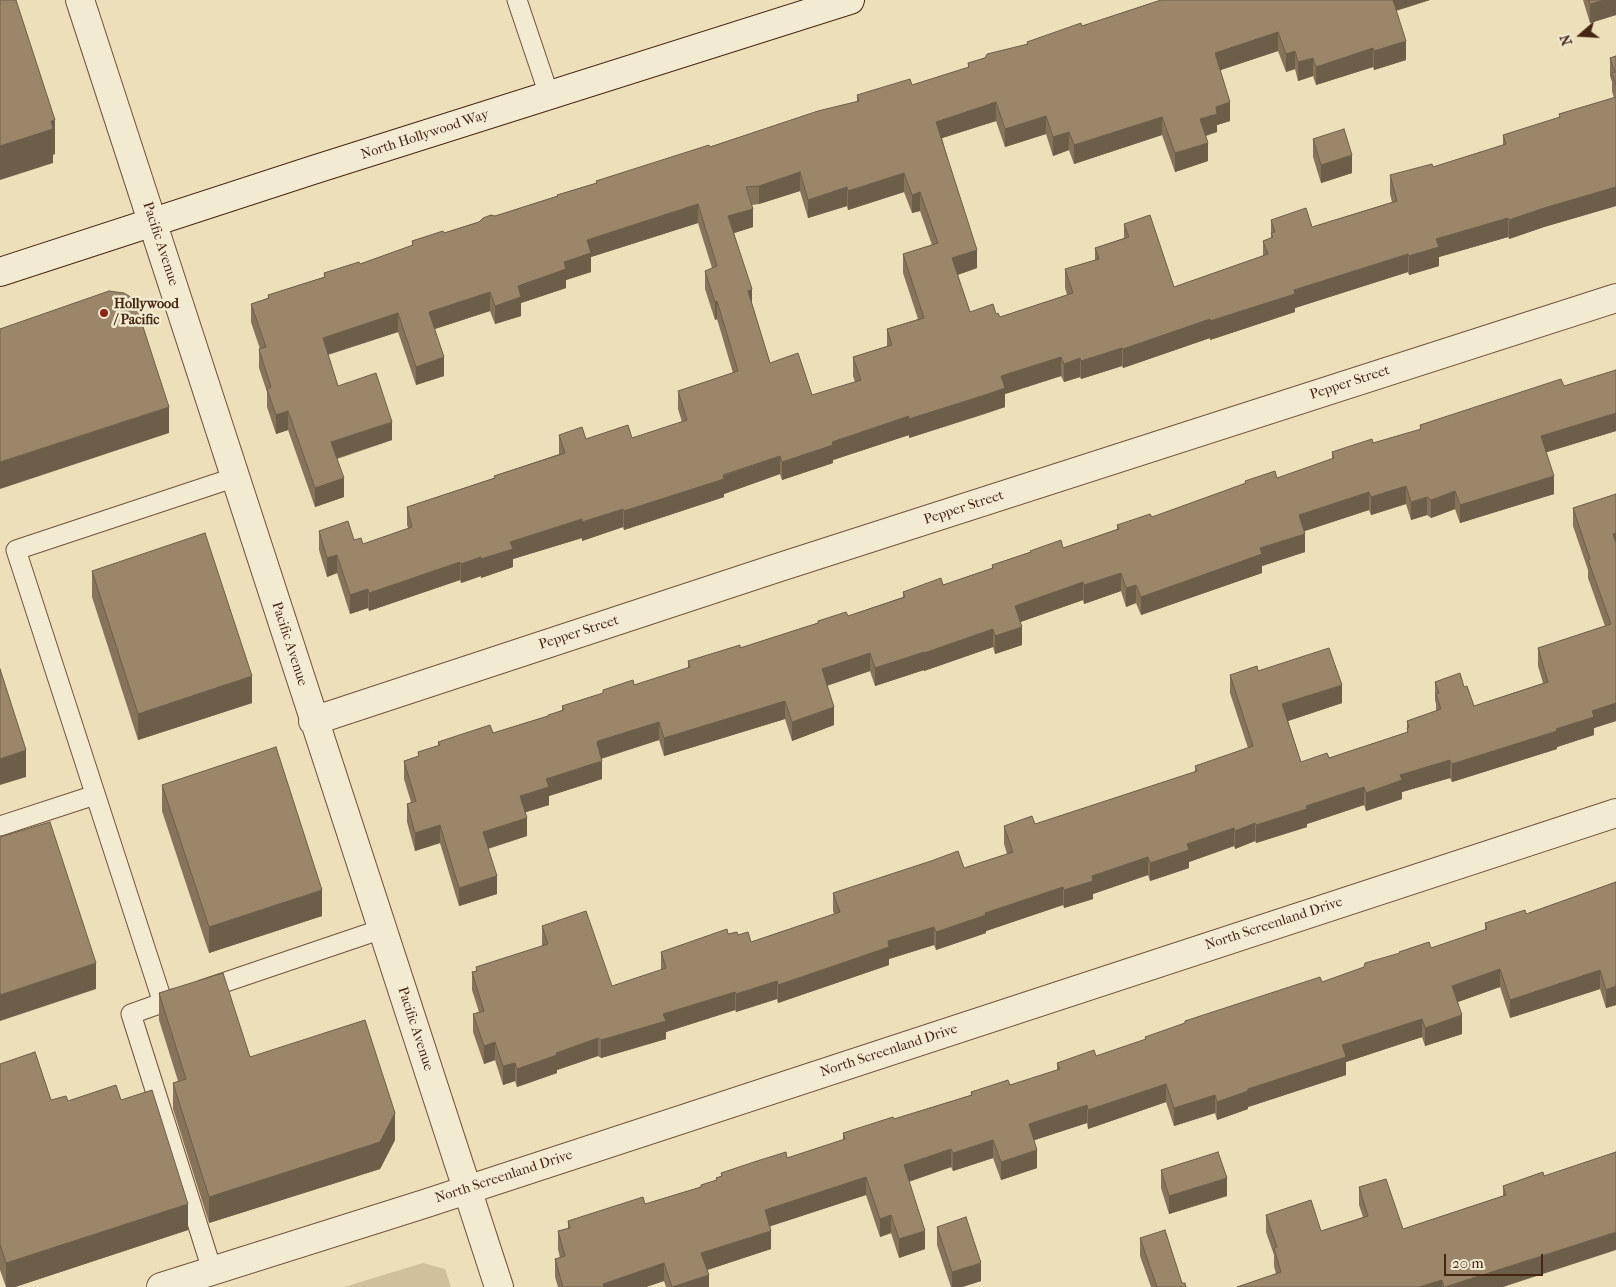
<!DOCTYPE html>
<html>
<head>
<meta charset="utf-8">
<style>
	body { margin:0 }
	#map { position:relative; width:1616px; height:1287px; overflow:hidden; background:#eddfba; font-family:"IM FELL French Canon",serif }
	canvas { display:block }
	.north { position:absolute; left:1556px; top:10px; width:50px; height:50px; -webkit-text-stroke:4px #f3ead2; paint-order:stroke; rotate:251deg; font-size:14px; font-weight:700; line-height:20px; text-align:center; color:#452611 }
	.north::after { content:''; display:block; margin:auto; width:18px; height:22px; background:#452611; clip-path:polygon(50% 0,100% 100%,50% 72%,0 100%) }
	.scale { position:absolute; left:1444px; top:1254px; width:99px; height:22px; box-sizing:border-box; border:2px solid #452611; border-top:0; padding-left:6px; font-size:15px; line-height:18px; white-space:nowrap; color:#452611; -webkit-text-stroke:4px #f3ead2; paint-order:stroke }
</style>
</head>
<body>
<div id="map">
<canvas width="1616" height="1287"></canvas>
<div class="north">N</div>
<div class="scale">20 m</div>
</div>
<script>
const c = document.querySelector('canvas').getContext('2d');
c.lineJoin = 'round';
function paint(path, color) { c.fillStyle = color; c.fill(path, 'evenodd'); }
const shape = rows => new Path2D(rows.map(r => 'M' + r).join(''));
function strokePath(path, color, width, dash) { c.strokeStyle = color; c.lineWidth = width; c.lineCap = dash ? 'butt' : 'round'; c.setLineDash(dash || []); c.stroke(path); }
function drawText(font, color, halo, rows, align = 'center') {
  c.font = font + ' "IM FELL French Canon",serif'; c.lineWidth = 5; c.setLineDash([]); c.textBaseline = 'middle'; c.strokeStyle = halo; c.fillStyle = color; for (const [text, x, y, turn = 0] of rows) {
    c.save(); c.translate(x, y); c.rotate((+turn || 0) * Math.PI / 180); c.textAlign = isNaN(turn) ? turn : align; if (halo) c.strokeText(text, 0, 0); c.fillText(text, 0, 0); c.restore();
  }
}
paint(shape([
	[423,1263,445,1269,451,1287,344,1287]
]), '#d0c09d');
const service = shape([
	[517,0,549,95],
	[0,826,95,795],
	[202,990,382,929],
	[173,999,131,1014,212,1270],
	[163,1003,16,550,236,477]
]);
const minor = shape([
	[80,0,499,1287],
	[313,721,777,568,1616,298],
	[161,1287,424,1204,1616,813]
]);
const secondary = shape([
	[0,272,313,170,850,0]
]);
strokePath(service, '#6f543b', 21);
strokePath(minor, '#6f543b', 30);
strokePath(secondary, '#452611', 30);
strokePath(service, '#f3ead2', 19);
strokePath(minor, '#f3ead2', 28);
strokePath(secondary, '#f3ead2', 28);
paint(shape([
	[1161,0,1430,0,1396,11,1406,60,1374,70,1373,67,1316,85,1313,76,1298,81,1295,69,1286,72,1278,51,1220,70,1230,121,1217,125,1217,132,1206,136,1208,161,1175,172,1162,135,1074,164,1069,150,1053,156,1046,134,1005,147,996,121,942,138,977,268,957,275,970,312,996,314,1000,317,1067,295,1065,288,1065,269,1095,260,1095,248,1124,238,1124,224,1174,287,1263,256,1263,241,1271,238,1271,220,1312,227,1392,202,1390,194,1390,175,1433,167,1503,145,1503,135,1559,118,1559,114,1614,98,1612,91,1612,82,1610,76,1610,58,1616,56,1616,206,1544,227,1509,239,1508,237,1439,257,1439,266,1409,275,1408,272,1295,308,1295,312,1210,340,1210,338,1123,368,1122,366,1081,379,1080,377,1064,382,1061,376,1005,394,1005,407,985,414,909,438,909,435,833,460,833,463,782,480,780,474,724,494,724,497,624,530,623,527,582,541,582,538,513,559,513,567,481,578,481,576,461,583,460,580,369,611,368,608,350,614,337,573,327,577,319,550,319,531,354,540,363,544,408,528,407,525,407,507,494,478,494,476,559,454,559,435,586,439,632,438,682,422,678,409,678,391,733,373,717,319,715,320,705,289,705,271,712,268,698,223,591,257,591,272,566,280,566,288,521,303,521,316,495,324,490,311,434,329,444,376,416,385,398,332,328,355,338,386,392,440,337,459,344,497,315,507,288,430,276,434,267,407,267,392,259,368,259,349,260,349,251,322,251,304,268,298,268,295,324,277,324,273,360,264,412,246,412,241,444,233,557,196,557,195,596,183,596,181,857,102,857,95,912,85,968,68,968,63,1027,44,1027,42,1082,26],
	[800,191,808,218,847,206,848,210,904,192,912,213,920,211,932,245,903,254,903,273,918,319,887,329,887,346,853,357,853,376,855,382,812,395,770,363,752,304,734,233,753,227,752,205,759,204],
	[1583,0,1616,0,1616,15,1590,23],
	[1313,139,1352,173,1321,183,1313,157],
	[1564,386,1616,431,1546,452,1554,494,1460,523,1455,509,1431,518,1427,515,1411,520,1406,504,1371,515,1369,510,1304,531,1305,552,1262,566,1262,573,1141,615,1136,603,1126,607,1121,591,1084,604,1083,600,1020,622,1022,645,995,654,993,647,924,671,924,670,875,686,870,671,827,686,834,725,792,741,785,719,664,756,659,740,601,758,602,779,549,796,549,805,526,812,527,836,488,849,497,894,459,906,440,843,415,851,407,822,407,804,411,802,404,779,404,761,418,756,418,752,438,746,438,742,493,733,548,716,562,710,562,706,603,693,603,690,634,685,688,668,688,661,740,648,818,623,818,621,848,616,903,597,903,592,943,585,992,568,992,565,1030,552,1030,551,1063,548,1117,529,1117,525,1152,517,1245,484,1245,481,1277,478,1332,459,1332,452,1373,443,1420,430,1420,425],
	[1616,494,1616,721,1594,728,1594,735,1557,747,1557,749,1452,782,1450,778,1402,792,1402,799,1366,811,1364,805,1307,824,1307,827,1256,843,1255,841,1235,849,1234,846,1189,862,1189,868,1150,881,1148,875,1093,894,1093,899,1064,908,1063,905,986,931,986,933,936,950,934,945,889,959,889,965,778,1003,777,999,736,1012,735,1010,666,1032,666,1039,601,1058,598,1056,557,1070,557,1073,517,1087,515,1081,503,1085,495,1060,484,1064,473,1032,473,1014,479,1012,472,990,472,972,476,971,476,967,542,946,542,926,612,986,661,970,661,952,728,934,738,935,751,942,834,914,833,911,833,893,964,868,1007,854,1004,844,1004,826,1035,824,1195,772,1195,766,1248,748,1230,693,1230,675,1258,671,1342,703,1288,721,1301,762,1329,758,1407,732,1407,721,1436,711,1436,704,1435,700,1435,682,1464,687,1474,706,1543,683,1538,666,1538,648,1605,626,1588,578,1588,570,1573,526,1573,508],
	[92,571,252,703,138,740,92,597],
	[162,785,322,916,209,953,162,811],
	[1616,882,1616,1005,1606,1008,1600,989,1510,1018,1500,987,1458,1002,1462,1034,1425,1046,1422,1037,1346,1062,1346,1075,1248,1107,1248,1109,1217,1120,1215,1113,1174,1126,1166,1102,1088,1129,1087,1123,1034,1140,1037,1168,1001,1180,993,1158,953,1171,951,1167,909,1182,925,1249,899,1258,891,1233,880,1237,866,1195,770,1226,771,1249,707,1270,709,1287,666,1287,664,1281,646,1287,558,1287,555,1277,555,1259,560,1258,558,1249,558,1231,568,1228,568,1221,645,1204,701,1187,701,1185,716,1180,716,1178,721,1176,721,1173,787,1158,843,1140,843,1133,894,1119,971,1095,971,1092,1010,1085,1057,1070,1057,1063,1096,1056,1145,1040,1145,1037,1185,1024,1185,1021,1322,982,1431,948,1485,930,1485,923,1526,914],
	[159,993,250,1057,395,1140,380,1169,209,1223,173,1109,173,1083,178,1081,159,1020],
	[0,1064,51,1100,68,1101,121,1100,188,1230,15,1287,6,1287,0,1270],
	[1161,1170,1227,1196,1169,1214,1161,1188],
	[1543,1172,1503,1287,1237,1287,1276,1274,1274,1266,1274,1255,1266,1232,1266,1215,1321,1231,1363,1217,1359,1205,1359,1187,1403,1229,1503,1196,1503,1186],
	[937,1227,981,1281,962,1287,951,1287,937,1245],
	[1140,1238,1182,1283,1186,1287,1151,1287,1140,1256]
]), '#86735a');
paint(shape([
	[1391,0,1430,0,1391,12],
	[1604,0,1616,0,1616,15,1590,23,1590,4],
	[1278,32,1278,51,1215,72,1215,53],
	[1406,41,1406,60,1374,70,1374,51],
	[1373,48,1373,67,1316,85,1316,67],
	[1295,51,1295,69,1286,72,1286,54],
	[1313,58,1313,76,1298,81,1298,62],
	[996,102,996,121,936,140,936,122],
	[1230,102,1230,121,1217,125,1217,132,1200,137,1200,119,1216,107],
	[1046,116,1046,134,1005,147,1005,129],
	[1162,117,1162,135,1074,164,1074,145],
	[55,120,55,154,53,155,53,163,0,180,0,146,51,121],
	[1069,132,1069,150,1053,156,1053,137],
	[1208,143,1208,161,1175,172,1175,153],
	[1352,155,1352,173,1321,183,1321,165],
	[800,172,800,191,759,204,759,186],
	[904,173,904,192,848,210,848,191],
	[847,187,847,206,808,218,808,200],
	[1616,187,1616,206,1544,227,1509,239,1509,220,1544,208],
	[920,192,920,211,912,213,912,195],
	[698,204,698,223,591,257,591,272,566,280,566,288,521,303,521,316,495,324,495,306,518,286,564,262,587,240],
	[753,209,753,227,728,235,728,216],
	[1508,218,1508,237,1439,257,1439,266,1409,275,1409,256,1436,239],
	[977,250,977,268,952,277,952,258],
	[1408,254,1408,272,1295,308,1295,312,1210,340,1210,321,1294,290],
	[752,289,752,308,748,291],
	[490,292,490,311,429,331,429,312],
	[717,301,717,319,715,320,715,302],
	[398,313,398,332,323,356,323,338],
	[1210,319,1210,338,1123,368,1123,349],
	[1122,348,1122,366,1081,379,1081,361],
	[444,357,444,376,416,385,416,367],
	[1061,357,1061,376,1005,394,1005,407,909,438,909,419,1001,376],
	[1080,358,1080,377,1064,382,1064,364],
	[169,407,169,433,0,489,0,462],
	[288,411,288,430,276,434,276,415],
	[1616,413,1616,431,1541,454,1541,436],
	[909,416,909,435,833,460,833,463,782,480,782,462,832,442],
	[392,422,392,440,331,460,331,442],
	[780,456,780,474,724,494,724,497,624,530,624,511],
	[1554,476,1554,494,1460,523,1460,505],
	[344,478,344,497,315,507,315,488],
	[1406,486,1406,504,1371,515,1371,497],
	[1455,491,1455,509,1431,518,1431,500],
	[1369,492,1369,510,1299,533,1299,515],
	[1427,497,1427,515,1411,520,1411,502],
	[623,509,623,527,582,541,582,522],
	[582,519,582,538,513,559,513,567,481,578,481,559,510,542],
	[1616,533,1616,551,1613,534],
	[1305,534,1305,552,1262,566,1262,573,1141,615,1141,597,1260,548],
	[337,555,337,573,327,577,327,558],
	[481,557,481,576,461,583,461,564],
	[460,562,460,580,369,611,369,593],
	[1121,573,1121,591,1084,604,1084,585],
	[1083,582,1083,600,1015,624,1015,606],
	[1136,585,1136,603,1126,607,1126,588],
	[368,589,368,608,350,614,350,595],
	[1022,627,1022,645,995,654,995,636],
	[993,629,993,647,924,671,924,653],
	[924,652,924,670,875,686,875,668],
	[870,653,870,671,822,687,822,669],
	[252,676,252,703,138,740,138,714],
	[1342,685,1342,703,1282,723,1282,704],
	[785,701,785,719,664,756,664,738],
	[1616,703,1616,721,1594,728,1594,735,1557,747,1557,749,1452,782,1452,764,1556,729,1592,711],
	[834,707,834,725,792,741,792,722],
	[659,722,659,740,598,760,597,743,598,741],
	[26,750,26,777,0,785,0,759],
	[1450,760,1450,778,1402,792,1402,799,1366,811,1366,793,1400,775],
	[602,761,602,779,549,796,549,805,520,814,520,796,546,779],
	[1364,787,1364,805,1307,824,1307,827,1256,843,1256,825,1306,806],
	[527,818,527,836,483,850,483,832],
	[1255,823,1255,841,1235,849,1235,831],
	[440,825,440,843,415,851,415,833],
	[1234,828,1234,846,1189,862,1189,868,1150,881,1150,863,1187,844],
	[1148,857,1148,875,1093,894,1093,899,1064,908,1064,890,1092,876],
	[497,876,497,894,459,906,459,888],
	[1063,887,1063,905,986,931,986,933,936,950,936,932,985,913],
	[322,890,322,916,209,953,209,927],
	[934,927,934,945,889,959,889,965,778,1003,778,985,888,941],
	[96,963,96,989,0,1021,0,995],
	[1500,969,1500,987,1452,1004,1452,986],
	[1600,970,1600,989,1510,1018,1510,1000],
	[777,981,777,999,736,1012,736,994],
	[1616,986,1616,1005,1606,1008,1606,990],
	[735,992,735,1010,666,1032,666,1039,601,1058,601,1040,663,1014],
	[1462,1015,1462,1034,1425,1046,1425,1028],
	[1422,1019,1422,1037,1346,1062,1346,1075,1248,1107,1248,1109,1217,1120,1217,1102,1248,1089,1342,1045],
	[598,1038,598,1056,557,1070,557,1073,517,1087,517,1069,556,1053],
	[495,1042,495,1060,484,1064,484,1046],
	[515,1063,515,1081,503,1085,503,1066],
	[1166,1084,1166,1102,1088,1129,1088,1110],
	[1215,1095,1215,1113,1174,1126,1174,1108],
	[1087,1105,1087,1123,1029,1142,1029,1124],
	[395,1113,395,1140,380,1169,209,1223,209,1197],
	[993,1140,993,1158,953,1171,953,1153],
	[951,1149,951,1167,904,1183,904,1165],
	[1037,1150,1037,1168,1001,1180,1001,1162],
	[866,1177,866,1195,765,1228,765,1210],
	[1227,1178,1227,1196,1169,1214,1169,1196],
	[188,1204,188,1230,15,1287,6,1287,6,1263],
	[891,1215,891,1233,880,1237,880,1219],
	[771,1231,771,1249,701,1272,701,1253],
	[925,1231,925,1249,899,1258,899,1239],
	[1616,1232,1616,1250,1503,1287,1445,1287],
	[664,1263,664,1281,646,1287,603,1287,603,1284],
	[981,1263,981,1281,962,1287,952,1287,952,1272],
	[709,1275,709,1287,672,1287],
	[1442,1280,1442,1287,1419,1287]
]), '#6d5e4a');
const building = shape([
	[0,0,16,0,55,120,51,121,53,129,0,146,0,0],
	[1161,0,1393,0,1406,41,1374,51,1373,48,1316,67,1313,58,1298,62,1295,51,1286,54,1278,32,1215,53,1230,102,1216,107,1217,114,1200,119,1208,143,1175,153,1162,117,1074,145,1069,132,1053,137,1046,116,1005,129,996,102,936,122,977,250,952,258,970,312,993,304,996,314,998,313,1000,317,1073,293,1065,269,1099,259,1095,248,1129,237,1124,224,1150,215,1174,287,1268,254,1263,241,1273,237,1271,233,1275,232,1271,220,1306,208,1312,227,1397,201,1390,175,1432,164,1433,167,1506,144,1503,135,1560,117,1559,114,1616,97,1616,187,1544,208,1509,220,1508,218,1436,239,1439,247,1409,256,1408,254,1294,290,1295,294,1210,321,1210,319,1123,349,1122,348,1081,361,1080,358,1064,364,1061,357,1001,376,1005,388,985,395,909,419,909,416,832,442,833,445,782,462,780,456,723,475,724,479,624,511,623,509,582,522,582,519,510,542,513,549,481,559,481,557,461,564,460,562,369,593,368,589,350,595,337,555,327,558,319,531,348,521,354,540,361,538,363,544,412,527,407,507,495,478,494,476,565,453,559,435,582,427,586,439,628,425,632,438,687,420,678,391,738,371,717,301,715,302,705,271,717,266,698,204,587,240,591,253,564,262,566,269,518,286,521,297,495,306,490,292,429,312,444,357,416,367,398,313,323,338,338,386,376,373,392,422,331,442,344,478,315,488,288,411,276,415,267,389,271,387,259,349,266,347,251,304,269,298,268,295,325,277,324,273,359,262,360,264,413,245,412,241,443,231,444,233,479,222,483,218,491,215,495,216,558,196,557,195,597,183,596,181,709,145,710,147,818,111,859,101,857,95,910,79,912,85,969,67,968,63,985,58,987,54,1028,44,1027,42,1081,23,1082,26,1161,0],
	[800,172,808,200,847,187,848,191,904,173,912,195,920,192,938,243,903,254,924,318,887,329,892,345,853,357,861,380,812,395,798,353,770,363,748,291,752,289,728,216,753,209,746,187,759,186,800,172],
	[1589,0,1604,0,1590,4,1589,0],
	[1616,56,1616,85,1612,73,1615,72,1610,58,1616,56],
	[1344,129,1352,155,1321,165,1313,139,1344,129],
	[109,291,124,293,134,299,169,407,0,462,0,329,109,291],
	[1616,370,1616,413,1541,436,1554,476,1460,505,1455,491,1431,500,1427,497,1411,502,1406,486,1371,497,1369,492,1299,515,1305,534,1260,548,1262,554,1141,597,1136,585,1126,588,1121,573,1084,585,1083,582,1015,606,1022,627,995,636,993,629,924,653,924,652,875,668,870,653,822,669,834,707,792,722,785,701,664,738,659,722,598,741,597,743,602,761,546,779,549,787,520,796,527,818,483,832,497,876,459,888,440,825,415,833,407,804,416,801,404,761,419,756,418,752,440,745,438,742,490,725,493,733,548,716,548,715,564,710,562,706,603,693,603,690,633,680,634,685,690,667,688,661,740,645,740,648,818,623,818,621,846,612,848,616,905,597,903,592,941,578,943,585,993,568,992,565,1031,552,1030,551,1061,540,1063,548,1119,529,1117,525,1150,514,1152,517,1246,483,1245,481,1275,471,1277,478,1334,458,1332,452,1372,439,1373,443,1421,429,1420,425,1561,379,1564,386,1616,370],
	[1616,494,1616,533,1613,534,1616,543,1616,703,1592,711,1594,717,1556,729,1557,731,1452,764,1450,760,1400,775,1402,780,1366,793,1364,787,1306,806,1307,809,1256,825,1255,823,1235,831,1234,828,1187,844,1189,850,1150,863,1148,857,1092,876,1093,881,1064,890,1063,887,985,913,986,915,936,932,934,927,888,941,889,947,778,985,777,981,736,994,735,992,663,1014,666,1021,601,1040,598,1038,556,1053,557,1055,517,1069,515,1063,503,1066,495,1042,484,1046,473,1014,484,1011,472,972,477,971,476,967,548,944,542,926,586,911,612,986,666,968,661,952,727,929,728,934,737,932,738,935,748,932,751,942,840,912,833,893,931,861,958,851,964,868,1013,852,1004,826,1032,816,1035,824,1197,771,1195,766,1253,746,1230,675,1257,666,1258,671,1329,648,1342,685,1282,704,1301,762,1327,753,1329,758,1408,732,1407,728,1409,727,1407,721,1441,709,1436,694,1439,693,1435,682,1460,673,1464,687,1467,686,1474,706,1548,682,1538,648,1611,624,1588,560,1590,559,1573,508,1616,494],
	[205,533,252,676,138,714,92,571,205,533],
	[0,669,26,750,0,759,0,669],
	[276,747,322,890,209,927,162,785,276,747],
	[50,822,96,963,0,995,0,837,50,822],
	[1616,882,1616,986,1606,990,1600,970,1510,1000,1500,969,1452,986,1462,1015,1425,1028,1422,1019,1342,1045,1346,1057,1248,1089,1248,1091,1217,1102,1215,1095,1174,1108,1166,1084,1088,1110,1087,1105,1029,1124,1037,1150,1001,1162,993,1140,953,1153,951,1149,904,1165,925,1231,899,1239,891,1215,880,1219,866,1177,765,1210,771,1231,701,1253,709,1275,672,1287,664,1263,603,1284,604,1287,563,1287,555,1259,565,1256,558,1231,570,1228,568,1221,643,1197,645,1204,701,1187,701,1185,717,1180,716,1178,722,1176,721,1173,757,1161,786,1152,787,1158,845,1139,843,1133,893,1117,894,1119,972,1095,971,1092,1008,1080,1010,1085,1060,1069,1057,1063,1094,1050,1096,1056,1146,1039,1145,1037,1185,1023,1185,1021,1320,977,1322,982,1364,967,1365,963,1400,953,1399,952,1429,942,1431,948,1487,929,1485,923,1525,910,1526,914,1616,882],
	[223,973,250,1057,365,1020,395,1113,380,1142,209,1197,173,1083,186,1079,159,993,223,973],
	[35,1052,51,1100,66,1096,68,1101,116,1085,121,1100,152,1090,188,1204,6,1263,0,1244,0,1064,35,1052],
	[1218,1152,1227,1178,1169,1196,1161,1170,1218,1152],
	[1616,1152,1616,1232,1445,1287,1444,1287,1442,1280,1419,1287,1237,1287,1281,1272,1274,1248,1277,1247,1266,1215,1311,1200,1321,1231,1368,1216,1359,1187,1386,1179,1403,1229,1506,1195,1503,1186,1543,1172,1544,1176,1616,1152],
	[966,1217,981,1263,952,1272,937,1227,966,1217],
	[1165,1230,1182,1283,1185,1283,1186,1287,1157,1287,1140,1238,1165,1230]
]);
paint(building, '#9c8669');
strokePath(building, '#6d5e4a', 1);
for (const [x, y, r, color] of [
	[104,313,5,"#8f2418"]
]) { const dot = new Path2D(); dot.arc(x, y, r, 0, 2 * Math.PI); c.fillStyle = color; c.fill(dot); strokePath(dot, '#f3ead2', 2); }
drawText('14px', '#452611', '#f3ead2', [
	["North Hollywood Way",425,135,-18],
	["Pacific Avenue",160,244,72],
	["Pepper Street",1350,383,-18],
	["Pepper Street",964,508,-18],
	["Pepper Street",579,633,-18],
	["Pacific Avenue",289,644,72],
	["North Screenland Drive",1274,924,-18],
	["Pacific Avenue",415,1029,72],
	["North Screenland Drive",889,1051,-18],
	["North Screenland Drive",504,1177,-18]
]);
drawText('bold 14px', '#452611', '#f3ead2', [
	["Hollywood",114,305],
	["/ Pacific",114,321]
], 'left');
</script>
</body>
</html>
